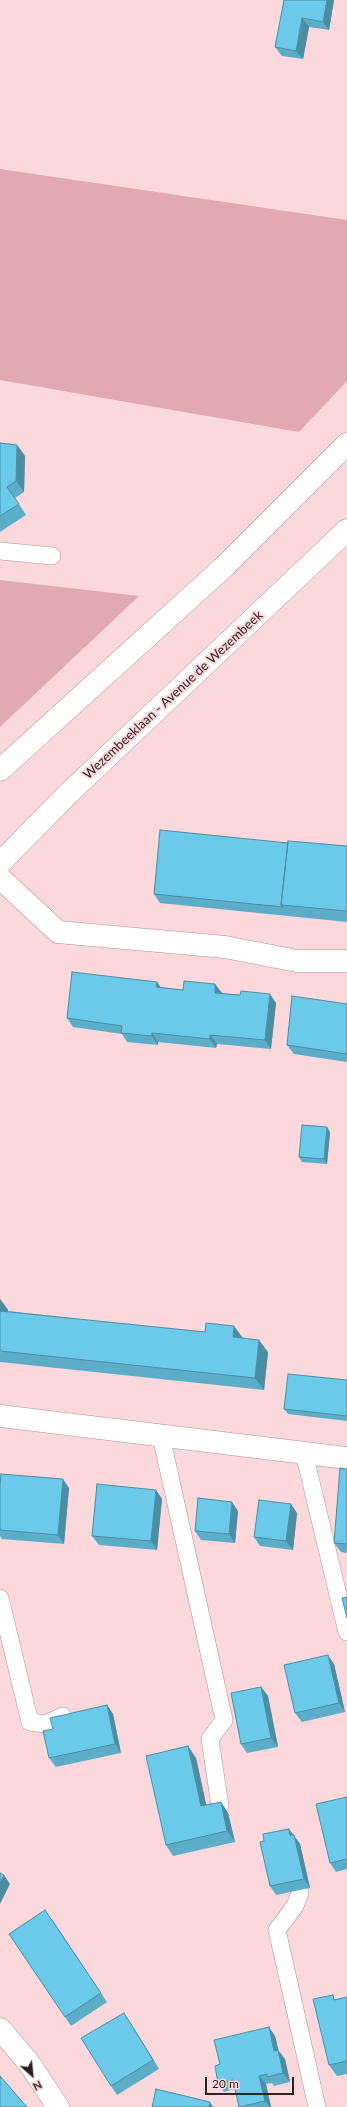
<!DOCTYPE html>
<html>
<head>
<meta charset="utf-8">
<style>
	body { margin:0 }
	#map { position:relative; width:347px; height:2107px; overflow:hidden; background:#fad8db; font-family:Lato,sans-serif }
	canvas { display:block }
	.north { position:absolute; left:12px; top:2055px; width:40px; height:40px; -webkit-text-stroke:3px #fad8db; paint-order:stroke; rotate:153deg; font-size:11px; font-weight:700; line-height:16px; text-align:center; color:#2d2122 }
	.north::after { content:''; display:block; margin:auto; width:14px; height:18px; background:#2d2122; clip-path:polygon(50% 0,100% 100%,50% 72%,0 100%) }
	.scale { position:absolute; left:205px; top:2077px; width:89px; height:18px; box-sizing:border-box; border:2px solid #2d2122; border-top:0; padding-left:5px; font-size:12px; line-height:14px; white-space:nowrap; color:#2d2122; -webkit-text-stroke:3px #fad8db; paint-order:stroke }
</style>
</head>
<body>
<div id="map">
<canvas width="347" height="2107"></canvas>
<div class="north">N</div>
<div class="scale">20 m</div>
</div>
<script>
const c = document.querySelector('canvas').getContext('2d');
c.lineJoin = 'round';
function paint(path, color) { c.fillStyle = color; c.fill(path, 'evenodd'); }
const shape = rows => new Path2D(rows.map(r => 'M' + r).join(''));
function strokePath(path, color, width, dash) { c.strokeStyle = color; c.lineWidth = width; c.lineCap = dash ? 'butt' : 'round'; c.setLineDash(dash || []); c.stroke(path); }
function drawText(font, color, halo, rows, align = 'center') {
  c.font = font + ' Lato,sans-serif'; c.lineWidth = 4; c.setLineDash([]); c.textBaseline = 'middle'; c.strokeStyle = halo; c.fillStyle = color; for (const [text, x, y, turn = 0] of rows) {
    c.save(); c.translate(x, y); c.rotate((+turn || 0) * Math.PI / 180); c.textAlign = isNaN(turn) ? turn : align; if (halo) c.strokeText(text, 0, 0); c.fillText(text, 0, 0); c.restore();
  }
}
paint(shape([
	[0,169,347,220,347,381,299,432,0,380],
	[0,580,139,596,0,727]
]), '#e1aab0');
const service = shape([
	[0,551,52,556],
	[161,1436,224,1720,210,1739,220,1806],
	[304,1453,347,1632],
	[0,1598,30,1722,46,1724,63,1716],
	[300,1893,295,1906,277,1930,317,2107]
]);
const minor = shape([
	[0,878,58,932,225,947,297,961,347,961],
	[0,1416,347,1458],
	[0,2029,29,2063,58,2107]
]);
const secondary = shape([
	[0,770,225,566,347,444],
	[0,863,69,793,347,530]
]);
strokePath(service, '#af9093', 18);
strokePath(minor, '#af9093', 23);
strokePath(secondary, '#af9093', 23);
strokePath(service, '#fff', 17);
strokePath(minor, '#fff', 22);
strokePath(secondary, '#fff', 22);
paint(shape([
	[284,0,334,0,329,30,309,27,303,59,282,56,275,47],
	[0,443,17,445,25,456,24,492,15,498,26,515,0,532],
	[288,843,347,846,347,922,160,903,154,894],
	[157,982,161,988,183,990,215,984,222,994,276,1003,271,1049,217,1044,216,1048,158,1042,158,1045,127,1042,122,1034,73,1027,67,1018],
	[347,1004,347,1062,294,1054,287,1045],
	[327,1127,330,1132,327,1164,302,1162,299,1157],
	[0,1299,8,1310,8,1311,243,1338,268,1352,264,1390,0,1362],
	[347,1380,347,1421,288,1414,284,1409],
	[347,1469,347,1553,341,1552,334,1543],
	[0,1484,69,1488,64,1544,2,1539,0,1536],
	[156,1490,162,1499,157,1550,99,1545,92,1536],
	[238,1511,235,1543,201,1540,195,1531],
	[297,1513,293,1550,260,1546,254,1537],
	[334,1664,345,1712,302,1722,295,1713],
	[261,1687,268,1696,278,1747,247,1753,241,1744],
	[107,1705,113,1714,121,1753,56,1767,49,1758,53,1729],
	[196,1758,206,1805,221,1802,228,1813,235,1842,173,1856,166,1845],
	[347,1797,347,1869,336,1872,330,1863],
	[289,1829,300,1844,310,1888,276,1895,270,1886,264,1841],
	[52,1919,107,2002,71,2026,65,2017],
	[347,1997,347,2074,337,2076,329,2065,336,2000],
	[130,2022,159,2069,117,2095,111,2086],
	[275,2036,278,2050,285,2059,290,2082,274,2086,272,2083,266,2084,271,2107,239,2107,235,2089,224,2092,218,2083,220,2064]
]), '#5caec8');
paint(shape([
	[327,0,334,0,329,30,323,22],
	[302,18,309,27,303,59,296,51],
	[17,445,25,456,24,492,16,481],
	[157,982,163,991,156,987],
	[215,984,222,993,221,1002,215,993],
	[270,994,276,1003,271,1049,265,1040],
	[152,1033,158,1042,158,1045,152,1036],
	[210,1035,217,1044,216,1048,210,1039],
	[327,1127,330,1132,327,1164,324,1159],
	[0,1299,8,1310,7,1323,0,1313],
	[234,1326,243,1338,233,1337],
	[259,1340,268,1352,264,1390,255,1378],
	[63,1479,69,1488,64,1544,58,1535],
	[156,1490,162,1499,157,1550,151,1541],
	[232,1502,238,1511,235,1543,229,1534],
	[291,1504,297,1513,293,1550,286,1541],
	[328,1655,334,1664,345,1712,339,1703],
	[261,1687,268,1696,278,1747,271,1738],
	[107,1705,113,1714,121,1753,115,1744],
	[188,1746,196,1758,209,1817,201,1806],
	[221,1802,228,1813,235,1842,227,1831],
	[289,1829,300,1844,310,1888,304,1879],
	[4,1875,10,1884,0,1904,0,1883],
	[124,2013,130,2022,159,2069,153,2060],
	[269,2027,275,2036,279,2052,278,2050,285,2059,290,2082,283,2073,274,2051],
	[259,2076,266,2084,271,2107,270,2107,265,2101],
	[210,2102,213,2107,209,2107]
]), '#4b8da3');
const building = shape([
	[284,0,327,0,323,22,302,18,296,51,275,47,284,0],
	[0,443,17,445,16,481,7,487,19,504,0,516,0,443],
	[160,830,288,843,281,905,283,907,154,894,160,830],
	[288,841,347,846,347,911,281,905,288,841],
	[72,972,157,982,156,987,183,990,184,981,215,984,215,993,240,995,241,991,270,994,265,1040,210,1035,210,1039,152,1033,152,1036,121,1033,122,1026,67,1018,72,972],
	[292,996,347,1004,347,1054,287,1045,292,996],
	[302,1125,327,1127,324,1159,299,1157,302,1125],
	[0,1311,205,1332,206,1323,234,1326,233,1337,259,1340,255,1378,0,1351,0,1311],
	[288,1374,347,1380,347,1416,284,1409,288,1374],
	[340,1468,347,1469,347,1544,334,1543,340,1468],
	[1,1474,63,1479,58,1535,0,1530,0,1484,1,1474],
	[97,1484,156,1490,151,1541,92,1536,97,1484],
	[198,1498,232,1502,229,1534,195,1531,198,1498],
	[259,1500,291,1504,286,1541,254,1537,259,1500],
	[347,1597,347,1618,342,1598,347,1597],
	[328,1655,339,1703,295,1713,284,1665,328,1655],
	[261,1687,271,1738,241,1744,231,1693,261,1687],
	[107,1705,115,1744,49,1758,43,1731,53,1729,50,1718,107,1705],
	[188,1746,201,1806,221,1802,227,1831,166,1845,146,1756,188,1746],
	[347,1797,347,1859,330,1863,316,1804,347,1797],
	[289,1829,290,1835,294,1835,304,1879,270,1886,260,1842,264,1841,263,1834,289,1829],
	[0,1873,4,1875,0,1883,0,1873],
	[45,1910,101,1993,65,2017,9,1934,45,1910],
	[333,1995,334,2000,347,1997,347,2061,329,2065,313,1999,333,1995],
	[124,2013,153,2060,111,2086,81,2038,124,2013],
	[269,2027,274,2051,278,2050,283,2073,267,2077,267,2074,259,2076,265,2101,239,2107,233,2080,218,2083,215,2066,220,2064,214,2040,269,2027],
	[0,2076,27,2107,0,2107,0,2076],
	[156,2089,210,2102,209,2107,152,2107,156,2089]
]);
paint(building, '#6bcae9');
strokePath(building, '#4b8da3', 1);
drawText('13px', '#2d2122', '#fad8db', [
	["Wezembeeklaan - Avenue de Wezembeek",173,695,-43]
]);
</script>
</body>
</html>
